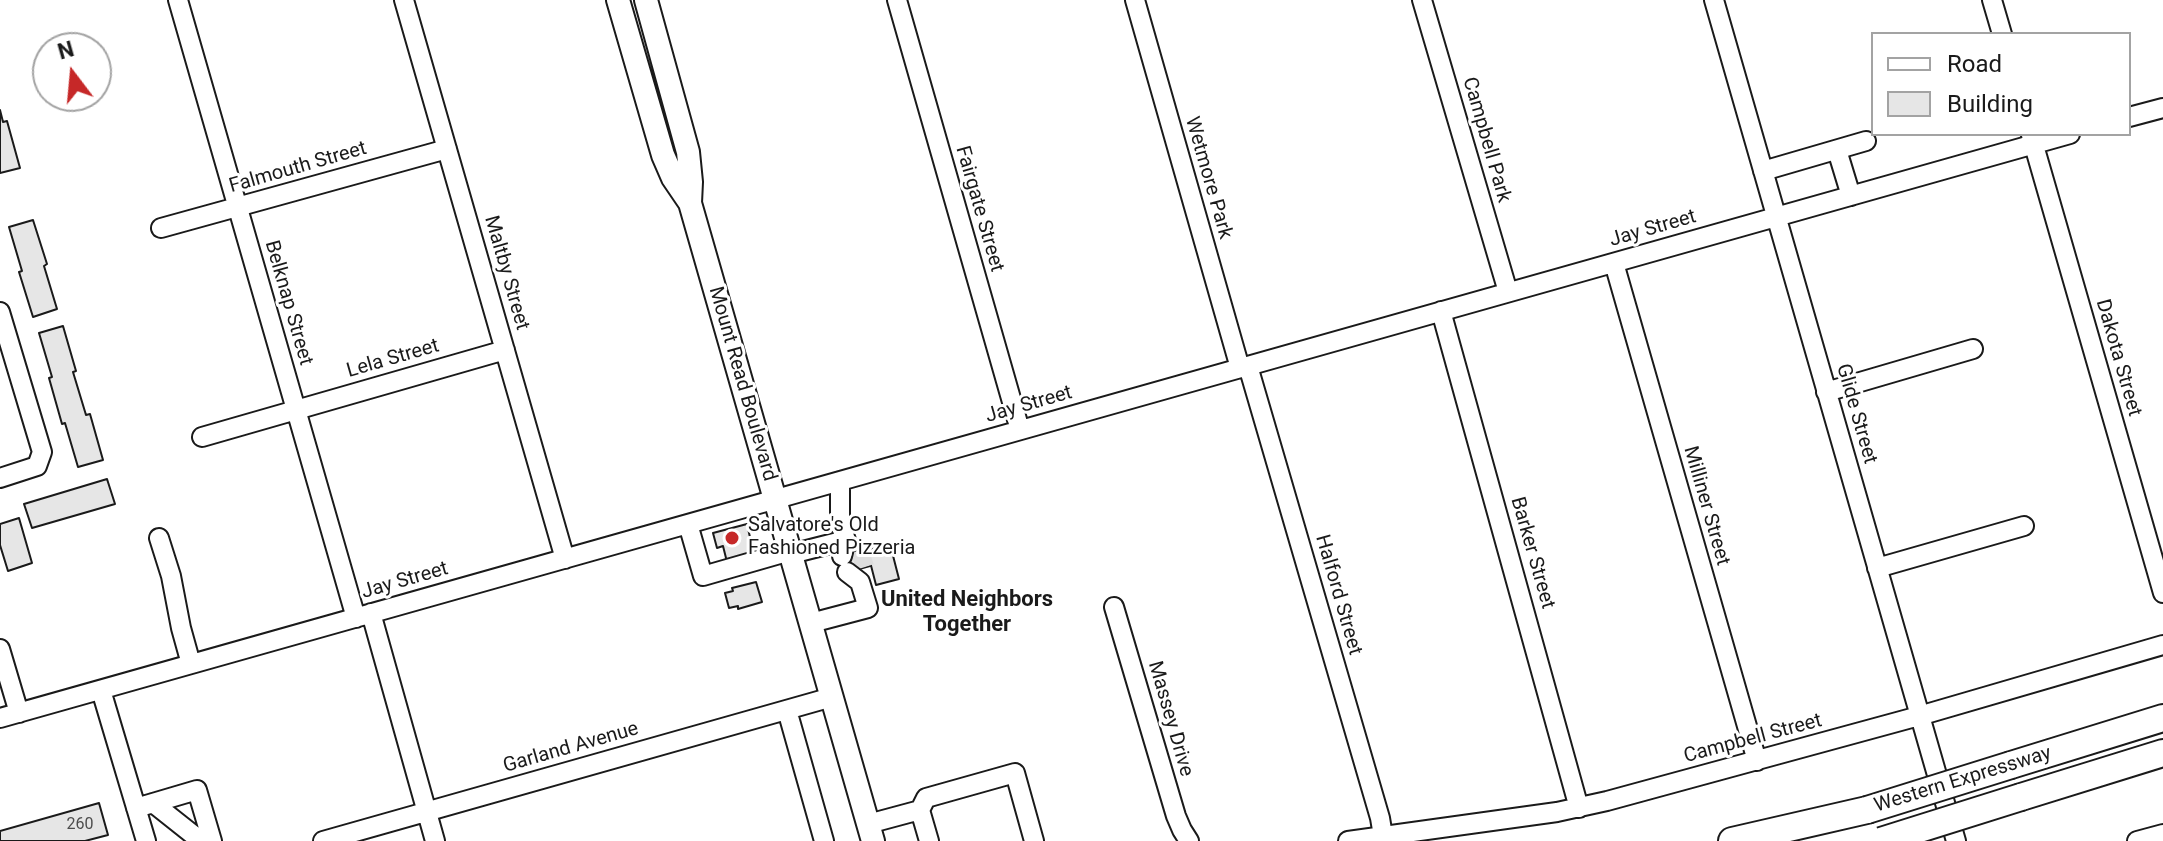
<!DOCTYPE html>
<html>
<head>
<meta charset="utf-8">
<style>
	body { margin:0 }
	#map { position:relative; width:2163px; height:841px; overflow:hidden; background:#fff; font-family:Roboto,sans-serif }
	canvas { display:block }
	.legend { position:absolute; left:1871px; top:32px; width:260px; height:104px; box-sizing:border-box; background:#fff; border:2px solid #a3a3a3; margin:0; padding:10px 14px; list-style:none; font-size:24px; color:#1a1a1a }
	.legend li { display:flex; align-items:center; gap:16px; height:40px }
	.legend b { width:40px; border:2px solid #a3a3a3 }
	.north { position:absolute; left:32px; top:32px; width:80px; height:80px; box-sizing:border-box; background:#fff; border:2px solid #a3a3a3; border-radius:50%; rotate:344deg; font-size:22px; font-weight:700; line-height:32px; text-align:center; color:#1a1a1a }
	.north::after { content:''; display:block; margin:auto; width:28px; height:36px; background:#c62828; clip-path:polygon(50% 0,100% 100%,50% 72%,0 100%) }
</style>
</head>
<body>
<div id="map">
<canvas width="2163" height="841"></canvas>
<ul class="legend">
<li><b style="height:10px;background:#fff"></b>Road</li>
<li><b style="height:22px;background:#e6e6e6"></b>Building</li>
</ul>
<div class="north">N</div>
</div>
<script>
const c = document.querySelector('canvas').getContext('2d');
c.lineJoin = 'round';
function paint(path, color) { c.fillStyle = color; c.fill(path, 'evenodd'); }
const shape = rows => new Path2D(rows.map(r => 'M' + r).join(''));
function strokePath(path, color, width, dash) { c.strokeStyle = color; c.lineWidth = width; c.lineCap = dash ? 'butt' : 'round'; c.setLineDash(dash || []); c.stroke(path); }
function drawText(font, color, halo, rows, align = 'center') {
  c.font = font + ' Roboto,sans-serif'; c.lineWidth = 6; c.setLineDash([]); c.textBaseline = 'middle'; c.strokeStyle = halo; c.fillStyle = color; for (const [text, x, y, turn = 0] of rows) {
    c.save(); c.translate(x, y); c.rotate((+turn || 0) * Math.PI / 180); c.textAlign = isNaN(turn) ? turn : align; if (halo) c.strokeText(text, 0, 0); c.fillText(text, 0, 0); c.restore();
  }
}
const building = shape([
	[0,110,3,122,7,121,20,168,0,173,0,110],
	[33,220,47,264,44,266,57,309,33,317,19,272,22,271,9,227,33,220],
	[63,326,76,371,73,372,86,415,90,414,103,460,78,467,65,423,62,424,49,378,52,377,39,333,63,326],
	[107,479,115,504,32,528,24,504,107,479],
	[19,518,32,563,8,571,0,545,0,524,19,518],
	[747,524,754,555,727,562,723,546,717,548,713,533,747,524],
	[890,544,899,579,876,585,867,550,890,544],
	[865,548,870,566,841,574,836,556,865,548],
	[756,582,762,602,738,609,738,606,729,608,725,593,733,591,732,588,756,582],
	[99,803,108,835,85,841,0,841,0,831,99,803]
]);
paint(building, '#e6e6e6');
strokePath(building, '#1a1a1a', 2);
strokePath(shape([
	[860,551,865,567]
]), '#ddd', 18, [18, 9]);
const minor = shape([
	[178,0,356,618],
	[404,0,565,559],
	[897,0,1020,430],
	[1135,0,1240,368],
	[1422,0,1508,292],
	[1714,0,1956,841],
	[1992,0,2002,34],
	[2129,117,2163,108],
	[2031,135,2163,593],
	[1837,150,1851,196],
	[1763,171,1866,141],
	[161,228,447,149],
	[1614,263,1757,761],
	[1441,311,1579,808],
	[0,312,42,452,37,466,0,478],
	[1248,366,1380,818,1383,836],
	[1826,392,1973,349],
	[202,437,505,350],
	[840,481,840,524,846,540,842,556],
	[688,524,703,576,790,551],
	[159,538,171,576,181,628,191,664],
	[791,554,846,540],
	[1877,568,2024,526],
	[1114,607,1176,816,1182,830,1189,841],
	[371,613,435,841],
	[811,623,868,608,860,582,847,572],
	[0,649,19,713],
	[101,690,146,841],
	[787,710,824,841],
	[0,718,2070,134],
	[153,803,201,841],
	[136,808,197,790,212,841],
	[920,810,929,841],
	[868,824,920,810,926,798,1015,773,1034,841],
	[323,841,832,697],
	[1348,841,1557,812,1607,801,1919,716,2163,645],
	[2137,841,2163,834]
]);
const major = shape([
	[618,0,663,155,673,178,690,203],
	[646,0,688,152,691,182,690,203,873,841]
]);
const highway = shape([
	[2011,765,2163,718],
	[2021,797,2163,753],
	[1732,841,1867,810]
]);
strokePath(minor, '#1a1a1a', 22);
strokePath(major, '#1a1a1a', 26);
strokePath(highway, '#1a1a1a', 30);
strokePath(minor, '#fff', 18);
strokePath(major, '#fff', 22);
strokePath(highway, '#fff', 26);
const highwayBridge = shape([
	[1867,810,2011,765],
	[1881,841,2021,797]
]);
strokePath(highwayBridge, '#1a1a1a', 30, []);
strokePath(highwayBridge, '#fff', 26);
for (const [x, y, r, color] of [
	[732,538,8,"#c62828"]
]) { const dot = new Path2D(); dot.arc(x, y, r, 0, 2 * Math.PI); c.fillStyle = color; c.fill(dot); strokePath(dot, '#fff', 3); }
drawText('16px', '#4d4d4d', null, [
	["260",80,825]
]);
drawText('20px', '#1a1a1a', '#fff', [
	["Campbell Park",1486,140,74],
	["Falmouth Street",298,168,-16],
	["Wetmore Park",1208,178,74],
	["Fairgate Street",979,209,74],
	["Jay Street",1653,229,-16],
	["Maltby Street",506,273,74],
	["Belknap Street",288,303,74],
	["Dakota Street",2118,358,74],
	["Lela Street",393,359,-16],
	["Mount Read Boulevard",742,384,74],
	["Jay Street",1029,405,-16],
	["Glide Street",1856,414,74],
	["Milliner Street",1706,506,74],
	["Barker Street",1532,553,74],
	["Jay Street",405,581,-16],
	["Halford Street",1338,595,74],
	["Massey Drive",1170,719,74],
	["Campbell Street",1753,739,-15],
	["Garland Avenue",571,748,-16],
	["Western Expressway",1963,780,-17]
]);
drawText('20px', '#1a1a1a', '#fff', [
	["Salvatore's Old",748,526],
	["Fashioned Pizzeria",748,549]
], 'left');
drawText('bold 22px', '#1a1a1a', '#fff', [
	["United Neighbors",967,600],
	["Together",967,625]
]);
</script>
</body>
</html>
